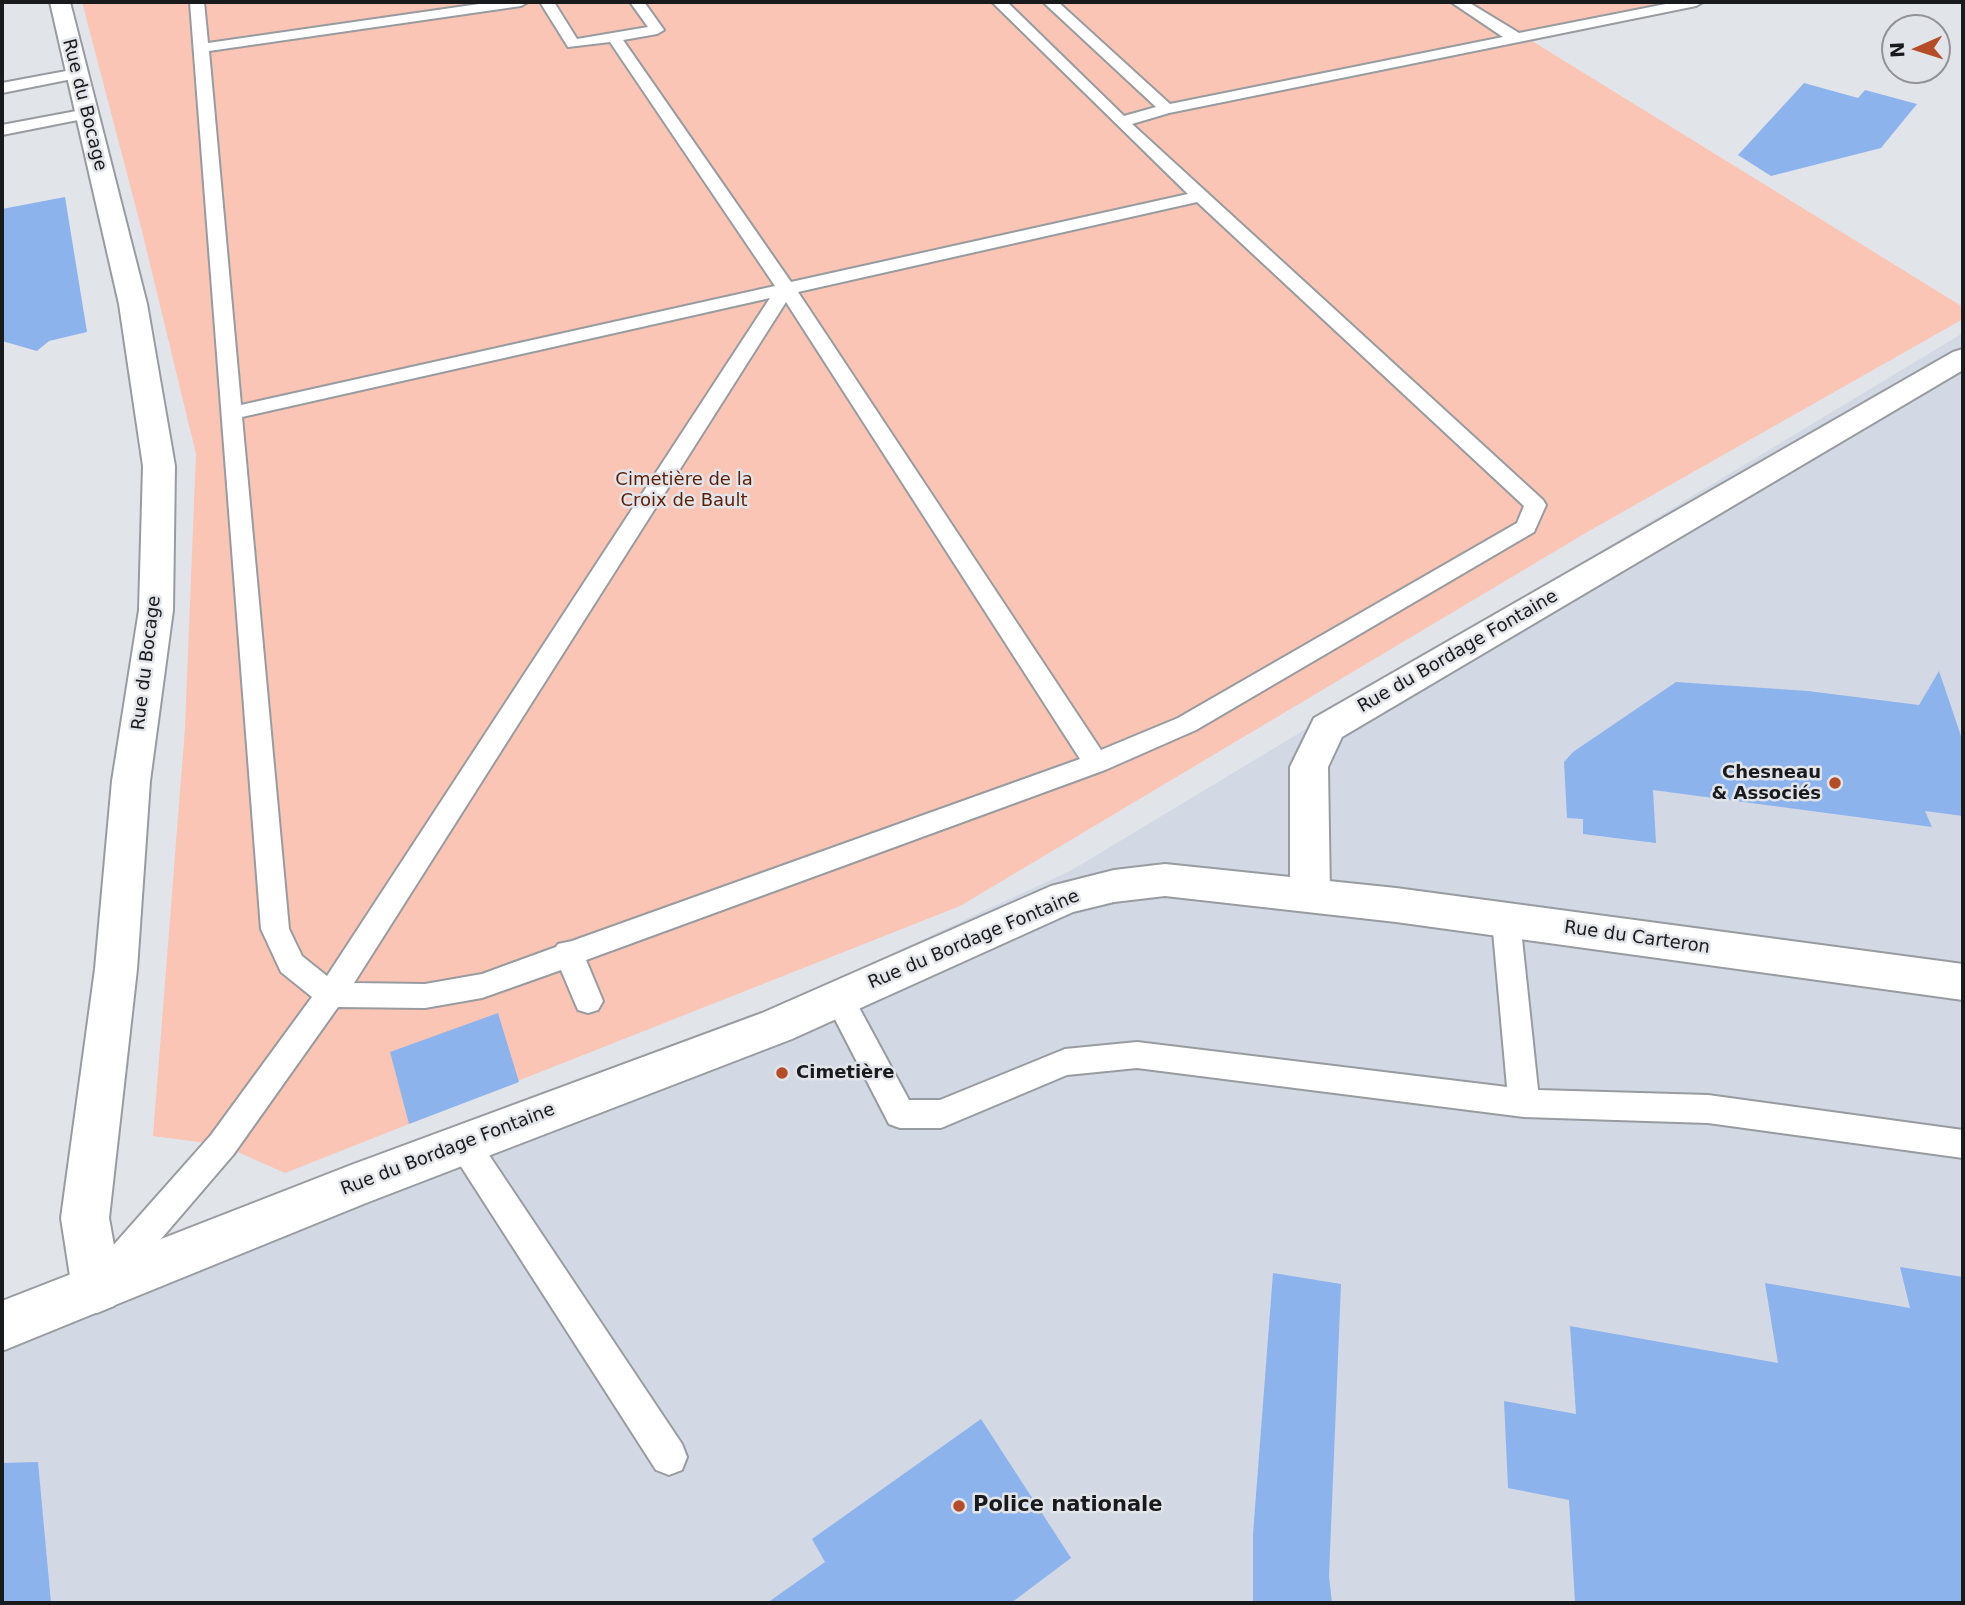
<!DOCTYPE html>
<html>
<head>
<meta charset="utf-8">
<style>
	body { margin:0 }
	#map { position:relative; width:1965px; height:1605px; overflow:hidden; background:#e1e4e9; font-family:"DejaVu Sans",sans-serif }
	canvas { display:block }
	.frame { position:absolute; inset:0; border:4px solid #191a1c; pointer-events:none }
	.north { position:absolute; left:1881px; top:14px; width:70px; height:70px; box-sizing:border-box; background:#e1e4e9; border:2px solid #919397; border-radius:50%; rotate:267deg; font-size:19px; font-weight:700; line-height:28px; text-align:center; color:#191a1c }
	.north::after { content:''; display:block; margin:auto; width:24px; height:32px; background:#b44c28; clip-path:polygon(50% 0,100% 100%,50% 72%,0 100%) }
</style>
</head>
<body>
<div id="map">
<canvas width="1965" height="1605"></canvas>
<div class="frame"></div>
<div class="north">N</div>
</div>
<script>
const c = document.querySelector('canvas').getContext('2d');
c.lineJoin = 'round';
function paint(path, color) { c.fillStyle = color; c.fill(path, 'evenodd'); }
const shape = rows => new Path2D(rows.map(r => 'M' + r).join(''));
function strokePath(path, color, width, dash) { c.strokeStyle = color; c.lineWidth = width; c.lineCap = dash ? 'butt' : 'round'; c.setLineDash(dash || []); c.stroke(path); }
function drawText(font, color, halo, rows, align = 'center') {
  c.font = font + ' "DejaVu Sans",sans-serif'; c.lineWidth = 5; c.setLineDash([]); c.textBaseline = 'middle'; c.strokeStyle = halo; c.fillStyle = color; for (const [text, x, y, turn = 0] of rows) {
    c.save(); c.translate(x, y); c.rotate((+turn || 0) * Math.PI / 180); c.textAlign = isNaN(turn) ? turn : align; if (halo) c.strokeText(text, 0, 0); c.fillText(text, 0, 0); c.restore();
  }
}
paint(shape([
	[1963,333,1963,1603,2,1603,2,1315,773,1009,1072,870]
]), '#d2d9e4');
paint(shape([
	[82,2,1701,2,1532,41,1963,307,1963,319,1589,531,960,906,285,1173,222,1145,153,1136,185,728,196,454,142,231]
]), '#fac5b4');
paint(shape([
	[1804,83,1858,98,1865,90,1917,104,1881,148,1771,176,1738,155],
	[65,197,87,332,49,341,37,351,2,341,2,209],
	[1939,671,1963,742,1963,816,1925,811,1932,827,1653,790,1656,843,1583,834,1583,819,1567,818,1564,762,1573,752,1676,682,1808,691,1919,705],
	[498,1013,519,1082,409,1124,390,1052],
	[1900,1267,1963,1277,1963,1603,1575,1603,1569,1500,1508,1488,1504,1401,1576,1414,1570,1326,1778,1363,1765,1283,1910,1308],
	[1273,1273,1341,1284,1329,1576,1332,1603,1253,1603,1253,1534],
	[981,1419,1071,1558,1011,1603,767,1603,825,1562,812,1539],
	[38,1462,51,1603,2,1603,2,1463]
]), '#8db3ed');
const service = shape([
	[190,2,204,2,208,43,493,2,528,2,521,6,209,51,241,405,775,286,610,42,568,47,540,2,554,2,577,39,648,27,630,2,644,2,664,30,657,34,623,40,791,282,1188,194,992,2,1007,2,1124,116,1156,107,1043,2,1058,2,1170,104,1503,37,1451,2,1468,2,1519,33,1676,2,1703,2,1696,6,1169,113,1132,124,1543,500,1546,505,1534,532,1196,730,1105,770,586,960,603,1001,598,1010,588,1013,578,1010,561,970,482,998,425,1008,338,1007,233,1155,119,1288,107,1293,95,1288,90,1277,95,1266,211,1135,312,997,281,972,261,929,190,2],
	[1197,202,1524,506,1517,523,1178,718,1101,750,798,292,1197,202],
	[770,298,327,976,302,956,289,929,242,417,770,298],
	[786,302,1080,759,572,941,558,944,556,947,482,974,425,984,354,983,786,302],
	[77,69,85,74,82,77,2,93,2,83,77,69],
	[87,109,93,111,93,117,2,135,2,125,87,109],
	[1506,909,1516,912,1520,920,1538,1090,1708,1095,1963,1130,1963,1158,1708,1123,1524,1117,1137,1068,1067,1075,941,1128,900,1128,889,1124,824,998,829,989,839,986,849,989,909,1100,940,1100,1065,1049,1137,1042,1507,1087,1492,920,1496,912,1506,909],
	[464,1130,475,1134,682,1444,687,1457,682,1470,669,1475,656,1470,453,1154,448,1144,453,1134,464,1130]
]);
const minor = shape([
	[50,2,70,2,147,304,175,466,173,610,150,781,137,969,109,1218,122,1289,114,1306,97,1313,80,1306,72,1289,61,1218,95,969,112,781,139,610,143,466,119,304,50,2],
	[1963,349,1963,370,1342,737,1328,767,1330,896,1324,908,1310,912,1296,908,1290,896,1290,767,1314,718,1953,352,1963,349]
]);
const tertiary = shape([
	[1165,864,1396,888,1963,964,1963,1000,1396,922,1165,896,1114,902,1073,912,792,1039,366,1203,2,1351,2,1301,351,1165,762,1013,1051,886,1114,870,1165,864]
]);
strokePath(service, '#989b9f', 4);
strokePath(minor, '#989b9f', 4);
strokePath(tertiary, '#989b9f', 4);
paint(service, '#fff');
paint(minor, '#fff');
paint(tertiary, '#fff');
for (const [x, y, r, color] of [
	[1835,783,7,"#b44c28"],
	[782,1073,7,"#b44c28"],
	[959,1506,7,"#b44c28"]
]) { const dot = new Path2D(); dot.arc(x, y, r, 0, 2 * Math.PI); c.fillStyle = color; c.fill(dot); strokePath(dot, '#e1e4e9', 2.5); }
drawText('18px', '#191a1c', '#e1e4e9', [
	["Rue du Bocage",84,105,76],
	["Rue du Bordage Fontaine",1458,652,-30],
	["Rue du Bocage",147,663,-83],
	["Rue du Carteron",1637,938,8],
	["Rue du Bordage Fontaine",974,940,-23],
	["Rue du Bordage Fontaine",448,1150,-21]
]);
drawText('18px', '#5d1e05', '#e1e4e9', [
	["Cimetière de la",684,480],
	["Croix de Bault",684,501]
]);
drawText('bold 18px', '#191a1c', '#e1e4e9', [
	["Chesneau",1821,773],
	["& Associés",1821,794],
	["Cimetière",796,1073,"left"]
], 'right');
drawText('bold 21px', '#191a1c', '#e1e4e9', [
	["Police nationale",973,1506]
], 'left');
</script>
</body>
</html>
